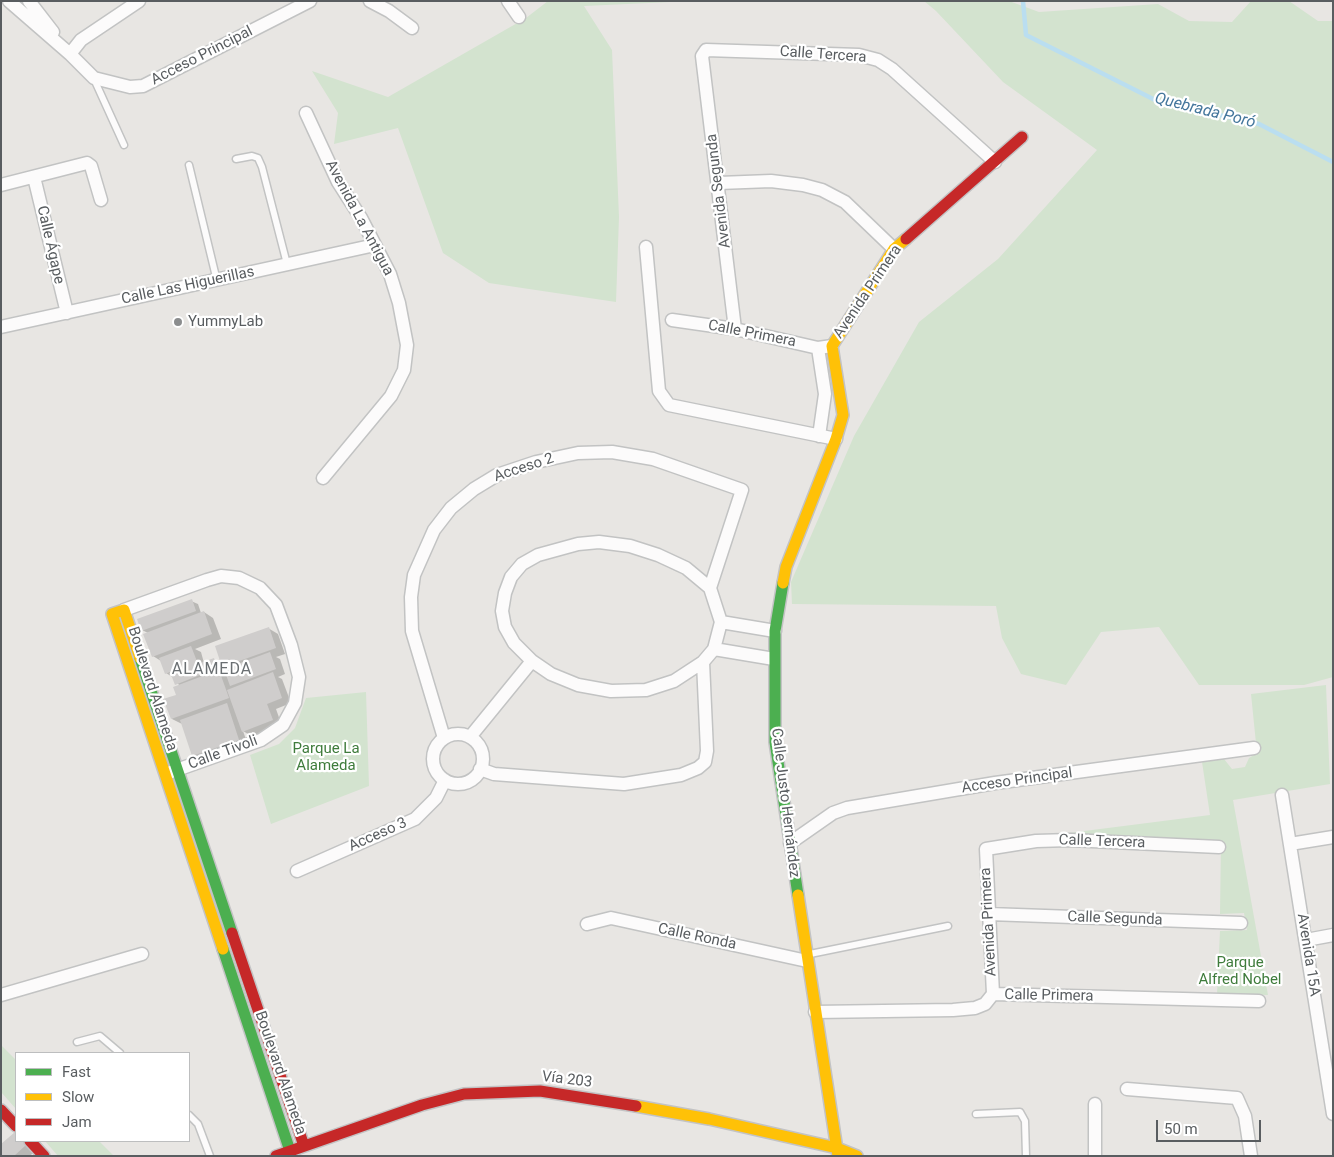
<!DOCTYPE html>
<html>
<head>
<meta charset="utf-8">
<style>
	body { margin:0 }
	#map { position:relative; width:1334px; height:1157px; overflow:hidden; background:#e8e6e3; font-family:Roboto,sans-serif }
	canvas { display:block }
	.frame { position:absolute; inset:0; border:2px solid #595d60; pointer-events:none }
	.legend { position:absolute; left:15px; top:1052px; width:175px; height:90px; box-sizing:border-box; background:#fff; border:1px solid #bdbebf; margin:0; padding:6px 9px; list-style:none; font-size:15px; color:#595d60 }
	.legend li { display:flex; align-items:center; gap:10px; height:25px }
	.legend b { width:25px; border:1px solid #bdbebf }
	.scale { position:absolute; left:1156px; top:1120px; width:105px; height:22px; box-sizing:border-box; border:2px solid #595d60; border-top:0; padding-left:6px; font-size:15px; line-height:18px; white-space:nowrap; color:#595d60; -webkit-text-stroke:4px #fff; paint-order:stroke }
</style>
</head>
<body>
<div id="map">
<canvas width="1334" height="1157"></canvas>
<div class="frame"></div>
<ul class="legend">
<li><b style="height:6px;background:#4caf50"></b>Fast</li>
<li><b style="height:6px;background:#ffc107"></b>Slow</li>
<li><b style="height:6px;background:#c62828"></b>Jam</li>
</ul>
<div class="scale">50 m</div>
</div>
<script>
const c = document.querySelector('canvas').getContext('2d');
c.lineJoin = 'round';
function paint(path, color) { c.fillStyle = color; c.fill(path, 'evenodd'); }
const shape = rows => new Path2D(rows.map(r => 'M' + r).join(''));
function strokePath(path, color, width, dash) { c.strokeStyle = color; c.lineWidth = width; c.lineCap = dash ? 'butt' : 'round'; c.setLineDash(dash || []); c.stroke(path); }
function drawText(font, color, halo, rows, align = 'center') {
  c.font = font + ' Roboto,sans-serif'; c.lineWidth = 4.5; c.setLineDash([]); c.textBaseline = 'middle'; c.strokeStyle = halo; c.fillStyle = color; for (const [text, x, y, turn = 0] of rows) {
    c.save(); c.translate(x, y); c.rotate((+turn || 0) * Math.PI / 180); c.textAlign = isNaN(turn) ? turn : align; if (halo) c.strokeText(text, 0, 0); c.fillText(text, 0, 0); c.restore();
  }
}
paint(shape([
	[548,1,692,1,584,6,612,50,619,217,616,302,489,283,443,253,398,128,334,144,338,113,312,71,388,97,526,18],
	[924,1,1009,1,1039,12,1158,4,1189,21,1232,22,1251,1,1289,1,1318,21,1333,21,1333,677,1304,685,1199,685,1159,627,1101,632,1066,685,1021,674,1002,638,996,606,792,604,791,582,854,436,919,322,998,259,1097,150,1003,82,936,11],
	[1326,685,1330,784,1233,800,1268,995,1217,994,1220,931,1247,930,1244,913,1220,914,1221,841,1053,835,1210,815,1202,762,1224,759,1232,769,1245,767,1249,758,1257,753,1251,694],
	[366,692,369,786,271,824,250,755,279,744,295,728,306,698],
	[1,1045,16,1060,16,1109,1,1092],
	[45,1141,99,1141,114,1156,58,1156]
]), '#d3e3cf');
paint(shape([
	[191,601,198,604,201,613,204,612,213,618,221,639,195,649,201,652,204,663,213,659,223,665,268,628,278,634,285,654,276,657,280,659,285,674,278,677,282,679,291,703,276,709,282,726,253,737,243,731,248,745,203,760,193,755,182,724,172,719,179,685,174,678,166,673,161,661,153,656,148,633,142,630],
	[15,1134,16,1141,26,1141,35,1151,30,1156,1,1156]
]), '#0003');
strokePath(shape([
	[1023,1,1026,35,1157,101,1259,124,1333,162]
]), '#badef0', 4.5);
paint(shape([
	[192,599,196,611,141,631,137,619],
	[204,611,212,634,152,657,143,634],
	[269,627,276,648,222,667,215,646],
	[191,646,198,664,214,658,217,668,175,685,170,672,165,674,159,658],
	[270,652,276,669,230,686,224,669],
	[219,670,229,698,171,719,163,699,176,695,173,687],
	[273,672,282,698,267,704,273,720,242,732,227,690],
	[227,703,239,740,192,756,180,720],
	[15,1132,16,1141,22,1141,26,1145,14,1156,1,1156,1,1144]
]), '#cfcdcc');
const lane = shape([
	[94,79,124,145],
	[236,159,252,156,258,158,262,167,287,264],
	[189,165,217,281],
	[810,954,948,926],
	[77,1042,100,1036,120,1053],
	[976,1114,1020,1112,1025,1121,1026,1156],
	[189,1115,198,1124,210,1156]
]);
const street = shape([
	[9,1,70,54,94,78,130,87,143,86,310,1],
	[29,1,53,32],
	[370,1,389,11,412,28],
	[508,1,519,17],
	[70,54,81,40,139,1],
	[306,113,338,182,361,218,390,274,399,303,407,345,404,370,391,396,323,478],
	[34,177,67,313],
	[719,183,771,181,803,185,822,190,845,202,894,249],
	[1,185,87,163,91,166,101,200],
	[646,247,659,391,669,405,836,439],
	[672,320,735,329,818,348,832,346],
	[1,327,375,245],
	[735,329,702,56,706,50,859,55,878,60,892,69,995,162],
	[818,348,825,394,819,436],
	[599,542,630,546,658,555,686,568,710,588,721,622,714,649,703,662,674,681,646,690,611,691,578,685,551,674,532,661,514,643,505,627,502,611,505,593,511,577,522,564,538,555,578,544,599,542],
	[124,610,207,580,221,576,239,578,260,588,276,605,291,645,299,677,295,703,283,725,261,740,171,772],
	[721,622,775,631],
	[714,649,774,659],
	'433 759a25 25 0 1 1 50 0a25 25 0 1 1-50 0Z',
	[470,737,532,661],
	[444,738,412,631,411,597,414,575,434,530,451,508,474,489,497,475,536,462,578,453,612,452,653,459,742,490,710,588],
	[480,769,494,774,624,784,681,775,698,768,705,762,707,751,703,662],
	[1282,795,1333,1114],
	[790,843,833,813,847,808,995,783,1254,748],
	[1290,844,1333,837],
	[297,871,415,819,436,798,445,780],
	[989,914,1241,923],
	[587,924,611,918,807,961],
	[1306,940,1333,935],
	[993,994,986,849,1036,841,1070,840,1219,847],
	[1,995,142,954],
	[815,1012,953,1010,975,1008,985,1004,993,994,1259,1001],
	[1127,1089,1237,1098,1245,1116,1251,1156],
	[1095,1104,1095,1156]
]);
const fast = shape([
	[783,583,775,631,775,742,798,895],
	[140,658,232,933],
	[223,949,290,1151]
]);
const slow = shape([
	[783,583,786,567,836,439,843,415,832,346,894,249,906,239],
	[140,658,124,610,112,614,223,949],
	[798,895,838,1156],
	[636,1106,709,1119,837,1148,857,1156]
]);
const jam = shape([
	[906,239,1022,137],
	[232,933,304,1146],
	[1,1110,16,1126],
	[30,1141,44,1156],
	[276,1156,422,1105,464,1094,540,1091,636,1106]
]);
strokePath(lane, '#c2c3c3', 9);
strokePath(street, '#c2c3c3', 15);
strokePath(fast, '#c3c3c4', 14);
strokePath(slow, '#c3c3c4', 14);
strokePath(jam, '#c3c3c4', 14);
strokePath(lane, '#fcfbfb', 6);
strokePath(street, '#fcfbfb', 12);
strokePath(fast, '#4caf50', 11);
strokePath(slow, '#ffc107', 11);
strokePath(jam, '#c62828', 11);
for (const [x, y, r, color] of [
	[178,322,5,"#8b8d8e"]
]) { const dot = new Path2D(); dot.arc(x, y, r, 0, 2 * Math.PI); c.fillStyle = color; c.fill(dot); strokePath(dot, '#fff', 2); }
drawText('15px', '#595d60', '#fff', [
	["Calle Tercera",823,55,4],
	["Acceso Principal",202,56,-27],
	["Avenida Segunda",719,191,-97],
	["Avenida La Antigua",359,218,62],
	["Calle Ágape",50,245,77],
	["Calle Las Higuerillas",188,286,-12],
	["Avenida Primera",868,292,-56],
	["Calle Primera",752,334,11],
	["Acceso 2",524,468,-18],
	["Boulevard Alameda",152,689,72],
	["Calle Tivoli",223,753,-20],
	["Acceso Principal",1017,781,-8],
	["Calle Justo Hernández",785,803,83],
	["Acceso 3",378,835,-24],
	["Calle Tercera",1102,842,2],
	["Calle Segunda",1115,919,2],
	["Avenida Primera",989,922,-93],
	["Calle Ronda",697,937,12],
	["Avenida 15A",1308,955,81],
	["Calle Primera",1049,996,1],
	["Boulevard Alameda",280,1073,71],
	["Vía 203",567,1080,7]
]);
drawText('15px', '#595d60', '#fff', [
	["YummyLab",188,322]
], 'left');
drawText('15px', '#3f7c3c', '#fff', [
	["Parque La",326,749],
	["Alameda",326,766],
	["Parque",1240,963],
	["Alfred Nobel",1240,980]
]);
drawText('italic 16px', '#44769c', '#fff', [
	["Quebrada Poró",1205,111,14]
]);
c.letterSpacing = '1px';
drawText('16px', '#6a6f72', '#fff', [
	["ALAMEDA",212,670]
]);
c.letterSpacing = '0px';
</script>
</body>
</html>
